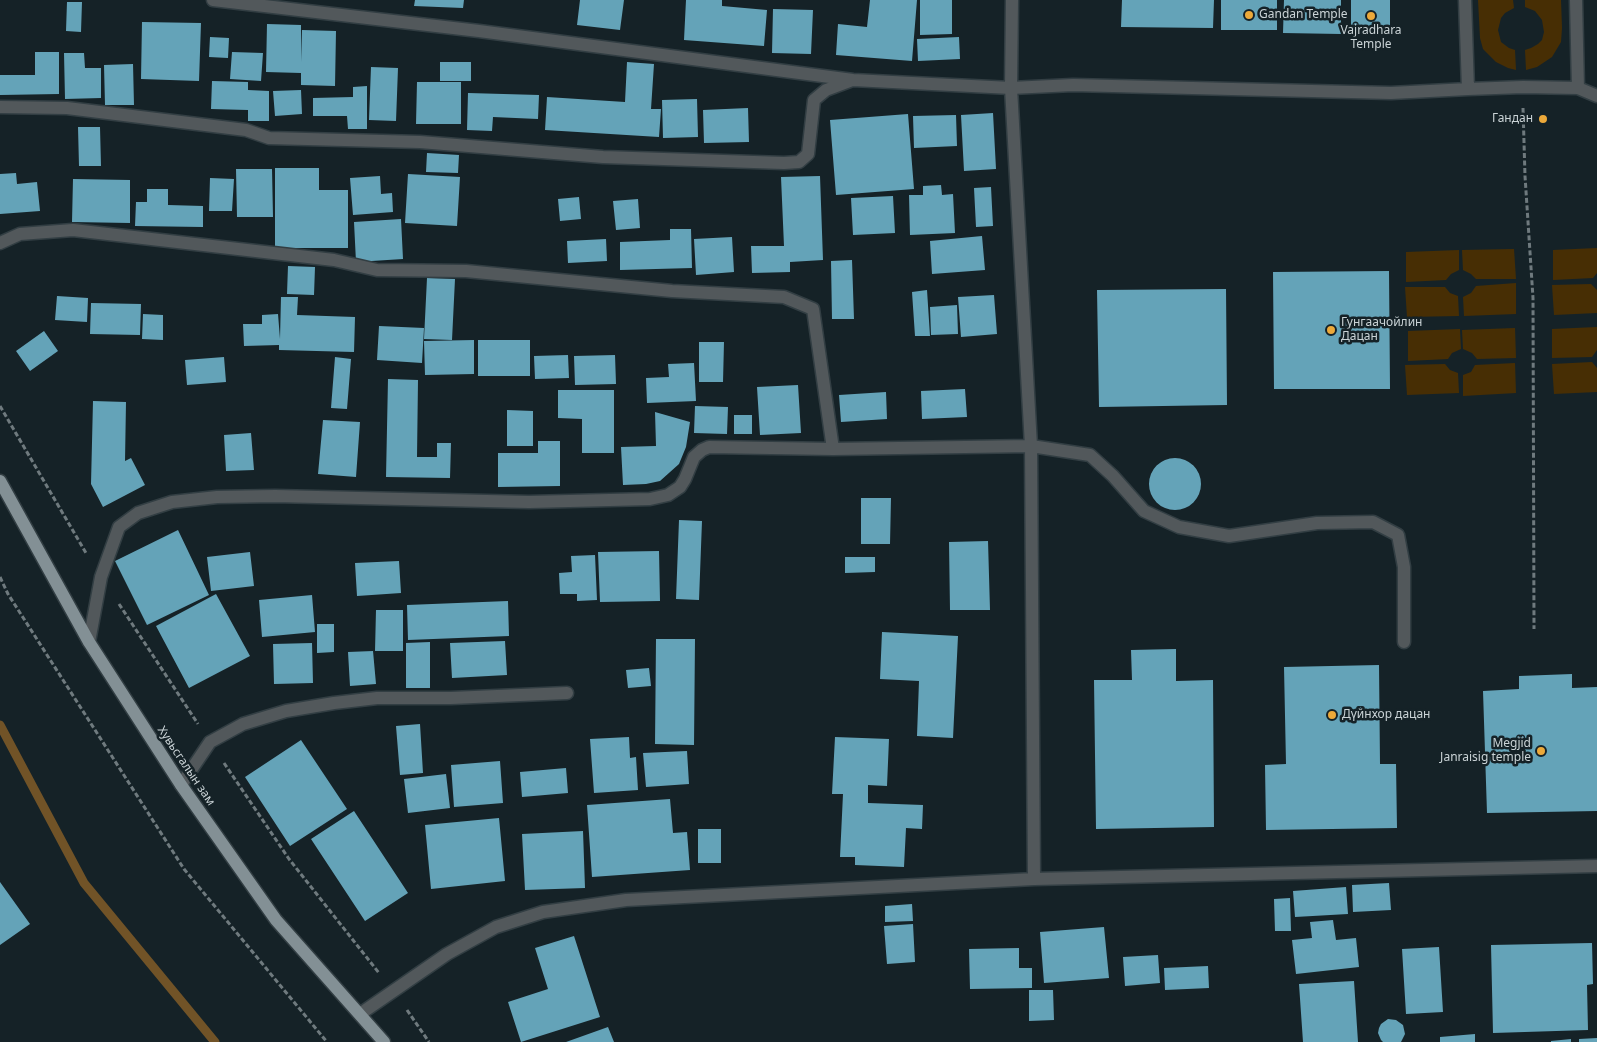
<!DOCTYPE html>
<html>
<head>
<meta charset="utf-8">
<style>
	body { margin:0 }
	canvas { display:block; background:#152227 }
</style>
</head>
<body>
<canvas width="1597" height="1042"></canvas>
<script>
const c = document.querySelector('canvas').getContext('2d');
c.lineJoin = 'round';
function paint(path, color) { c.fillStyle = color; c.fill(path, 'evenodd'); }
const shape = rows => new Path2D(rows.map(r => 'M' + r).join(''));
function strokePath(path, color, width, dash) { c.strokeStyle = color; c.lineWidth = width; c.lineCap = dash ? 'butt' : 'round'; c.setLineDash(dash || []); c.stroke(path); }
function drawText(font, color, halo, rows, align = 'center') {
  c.font = font + ' "Noto Sans",sans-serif'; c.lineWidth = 5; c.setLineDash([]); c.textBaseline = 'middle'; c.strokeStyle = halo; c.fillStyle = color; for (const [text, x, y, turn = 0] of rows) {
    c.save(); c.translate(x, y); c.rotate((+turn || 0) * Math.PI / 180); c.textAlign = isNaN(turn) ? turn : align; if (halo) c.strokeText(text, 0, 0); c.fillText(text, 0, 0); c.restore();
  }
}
paint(shape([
	[1478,0,1513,0,1514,8,1505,13,1501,18,1498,30,1501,42,1509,48,1515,50,1516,70,1508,68,1496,62,1483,49,1480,38],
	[1525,0,1561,0,1562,28,1561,42,1552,57,1537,67,1526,70,1525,50,1531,48,1538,44,1542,40,1544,32,1542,20,1535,11,1525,7],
	[1597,248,1597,273,1593,278,1553,280,1553,250],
	[1514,249,1516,279,1476,279,1471,274,1463,270,1462,250],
	[1459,250,1459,270,1451,274,1446,280,1406,282,1406,252],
	[1516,283,1516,314,1464,316,1463,297,1471,293,1476,286],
	[1591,284,1597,290,1597,313,1554,315,1552,285],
	[1405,287,1445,287,1450,293,1458,296,1459,316,1407,317],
	[1597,327,1597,350,1592,357,1552,358,1552,329],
	[1515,328,1516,358,1477,359,1472,353,1463,349,1462,330],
	[1460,329,1461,349,1452,353,1448,359,1408,361,1408,331],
	[1592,362,1597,368,1597,392,1554,394,1552,364],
	[1515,363,1516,393,1463,396,1463,375,1471,372,1475,365],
	[1445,364,1450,370,1458,373,1459,393,1407,395,1405,365]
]), '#472e04');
strokePath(shape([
	[0,725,84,883,215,1042]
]), '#715327', 9);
paint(shape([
	[415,0,464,0,463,8,414,6],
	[580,0,624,0,620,30,577,25],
	[686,0,722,0,722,6,767,10,764,46,684,40],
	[870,0,917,0,912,61,836,55,838,24,867,27],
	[920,0,952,0,952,34,920,35],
	[1122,0,1214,0,1213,28,1121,27],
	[1221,0,1277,0,1277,30,1221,30],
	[1284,0,1341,0,1341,34,1283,33],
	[1351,0,1390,0,1390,33,1351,33],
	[67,2,82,2,81,32,66,31],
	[773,9,813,10,811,54,772,53],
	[142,22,201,23,199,81,141,79],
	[267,24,301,25,301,62,302,30,336,31,335,86,301,85,301,73,266,72],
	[210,37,229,38,228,58,209,57],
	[959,37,960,59,918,61,917,39],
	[35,52,59,52,59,94,0,95,0,75,35,75],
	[232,52,263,53,261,81,230,79],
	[64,53,84,53,85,68,101,68,101,98,65,99],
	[440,62,471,62,471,81,440,81],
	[627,62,654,64,651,109,661,109,659,137,545,130,547,97,625,102],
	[133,64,134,105,105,105,104,65],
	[371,67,398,68,396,121,369,120],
	[212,81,248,82,248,90,269,91,269,121,248,121,248,110,211,109],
	[417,82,461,82,461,124,416,124],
	[367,86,367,129,348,129,347,116,313,116,313,98,353,97,353,87],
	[301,90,302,114,275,116,273,91],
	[468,93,539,95,538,119,493,117,492,131,467,130],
	[697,99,698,137,663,138,662,100],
	[748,108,749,142,704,143,703,110],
	[993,113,996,169,964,171,961,115],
	[908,114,914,189,836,195,830,120],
	[956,115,957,146,914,148,913,116],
	[78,127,100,127,101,166,79,166],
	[427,153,459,155,458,173,426,172],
	[275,168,319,168,319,190,348,190,348,248,275,248],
	[236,169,272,169,273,217,237,217],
	[16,173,17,184,37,182,40,211,0,214,0,174],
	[408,174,460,177,457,226,405,223],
	[380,176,381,194,392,193,393,212,353,215,350,178],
	[820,176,823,260,790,262,790,272,752,273,751,246,784,246,781,177],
	[210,178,234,179,232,211,209,211],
	[73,179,130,180,130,223,72,222],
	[941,185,942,195,953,194,955,233,910,235,909,195,923,195,923,186],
	[991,187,993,226,976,227,974,188],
	[147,189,168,189,168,205,203,206,203,227,135,226,136,202,147,202],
	[893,196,895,233,853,235,851,198],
	[579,197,581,219,560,221,558,199],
	[638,199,640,228,616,230,613,201],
	[401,219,403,259,356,262,354,222],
	[670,229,691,229,692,268,620,270,620,242,670,240],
	[982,236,985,270,932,274,930,241],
	[732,237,734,272,696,275,694,239],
	[606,239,607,261,568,263,567,241],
	[852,260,854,319,832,319,831,261],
	[288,266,315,267,314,295,287,294],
	[1389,271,1390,389,1274,389,1273,272],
	[427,278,455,279,452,340,424,339],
	[1226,289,1227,405,1099,407,1097,290],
	[927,290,930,336,915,336,912,292],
	[994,295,997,334,961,337,958,297],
	[57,296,88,298,87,322,55,320],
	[281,297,298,297,297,315,355,317,354,352,279,350,279,345,244,346,243,324,262,324,262,315,278,314,280,339],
	[91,303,141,304,140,335,90,334],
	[957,305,958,334,931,335,930,307],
	[143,314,163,315,163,340,142,339],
	[379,326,424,328,422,363,377,360],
	[44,331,58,351,30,371,16,351],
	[474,340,474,374,425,375,424,341],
	[478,340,530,340,530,376,478,376],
	[699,342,724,342,723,382,699,382],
	[568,355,569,378,535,379,534,356],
	[615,355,616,384,575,385,574,356],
	[224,357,226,382,187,385,185,360],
	[335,357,351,359,347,409,331,408],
	[694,363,696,401,647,403,646,378,669,377,668,364],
	[388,379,418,380,417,457,437,457,437,443,451,443,450,478,386,477],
	[798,385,801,433,760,435,757,387],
	[965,389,967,417,922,419,921,391],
	[558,390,614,390,614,453,582,453,582,419,558,418],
	[886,392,887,419,841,422,839,395],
	[93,401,126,402,125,461,131,458,145,485,103,507,91,484],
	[695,406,728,407,727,434,694,433],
	[507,410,533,411,533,446,507,446],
	[655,412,690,422,686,447,679,464,660,481,646,484,623,485,621,447,656,446],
	[734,415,752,415,752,434,734,434],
	[323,420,360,422,356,477,318,474],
	[251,433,254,470,226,471,224,435],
	[538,441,560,441,560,486,498,487,498,453,538,453],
	'1149 484a26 26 0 1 1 52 0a26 26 0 1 1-52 0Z',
	[861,498,891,498,890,544,861,544],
	[679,520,702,521,699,600,676,599],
	[178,530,209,595,147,625,115,561],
	[988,541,990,610,950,610,949,542],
	[659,551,660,601,600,602,598,552],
	[250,552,254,586,211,591,207,557],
	[595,555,597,600,577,601,577,594,560,594,559,573,572,572,571,556],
	[845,557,875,557,875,572,845,573],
	[399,561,401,593,357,596,355,563],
	[216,594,250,656,189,688,156,626],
	[312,595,315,632,262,637,259,600],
	[508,601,509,636,408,640,407,605],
	[376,610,403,610,403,651,375,651],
	[317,624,334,624,334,652,317,653],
	[882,632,958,636,953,738,917,736,919,681,880,679],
	[656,639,695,639,694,745,655,744],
	[505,641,507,675,452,678,450,643],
	[430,642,430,688,406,688,406,643],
	[312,643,313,683,274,684,273,644],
	[1176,649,1176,681,1213,680,1214,827,1096,829,1094,680,1132,680,1131,650],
	[373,651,376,684,350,686,348,652],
	[1379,665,1380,764,1396,764,1397,828,1266,830,1265,765,1286,764,1284,667],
	[649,668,651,686,628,688,626,670],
	[1572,674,1572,688,1597,687,1597,811,1487,813,1483,691,1519,689,1519,676],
	[420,724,423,773,400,775,396,726],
	[629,737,630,758,636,757,638,790,594,793,590,739],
	[835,737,889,739,887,786,868,785,868,803,923,805,922,829,906,828,904,867,855,865,855,857,840,857,843,794,832,794],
	[301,740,347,809,290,846,245,777],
	[687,751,689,784,646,787,643,753],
	[500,761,503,803,454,807,451,765],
	[566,768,568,793,522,797,520,772],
	[446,774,450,808,408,813,404,779],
	[670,799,673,833,687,832,690,870,592,877,587,805],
	[354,811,408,893,365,921,311,839],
	[499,818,505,881,431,889,425,825],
	[698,829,721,829,721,863,698,863],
	[583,831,585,888,525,890,522,834],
	[0,882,30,924,0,945],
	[1389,883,1391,910,1353,912,1352,885],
	[1346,887,1348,914,1295,917,1293,891],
	[1290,898,1291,931,1275,931,1274,899],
	[912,904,913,921,885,922,885,906],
	[1333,920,1336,940,1356,938,1359,967,1296,974,1292,940,1312,938,1310,922],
	[913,924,915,962,887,964,884,926],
	[1104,927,1109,978,1044,983,1040,932],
	[574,936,600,1017,521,1042,508,1002,548,989,535,948],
	[1592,943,1593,984,1587,985,1588,1030,1493,1033,1491,945],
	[1439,947,1443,1012,1406,1014,1402,949],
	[1019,948,1019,968,1032,968,1032,988,970,989,969,949],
	[1158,955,1160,983,1125,986,1123,957],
	[1208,966,1209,988,1165,990,1164,968],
	[1354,981,1358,1042,1303,1042,1299,984],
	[1029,990,1053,990,1054,1020,1029,1021],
	[1388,1019,1396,1020,1403,1025,1405,1034,1401,1042,1383,1042,1381,1040,1378,1033,1379,1028,1381,1024],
	[608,1027,614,1042,566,1042],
	[1475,1034,1475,1042,1440,1042,1440,1037],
	[1597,1038,1597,1042,1579,1042,1579,1039],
	[1571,1039,1571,1042,1551,1042,1551,1041]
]), '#64a3b8');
const minor = shape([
	[213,0,479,31,853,80,1011,88,1073,85,1391,93,1468,89],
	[1012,0,1011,88,1031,446,1034,879],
	[1465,0,1468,89,1523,87,1578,88,1576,0],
	[1578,88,1597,96],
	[0,107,67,108,246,130,269,138,420,142,603,157,784,163,799,162,808,154,814,100,826,90,850,81],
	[0,243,20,234,73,230,334,260,377,270,466,271,672,291,784,297,813,309,833,449],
	[89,642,101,577,119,527,138,513,172,502,217,497,275,496,529,502,650,499,668,495,680,487,685,479,694,457,702,450,709,447,833,449,1031,446,1090,455,1113,476,1144,511,1179,527,1229,536,1317,523,1373,522,1398,535,1404,567,1404,642],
	[181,785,210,742,243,724,286,711,334,703,377,698,451,698,567,693],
	[360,1014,447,954,496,927,543,912,626,900,1034,879,1597,866]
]);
const major = shape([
	[0,481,89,642,181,785,276,920,384,1042]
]);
strokePath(minor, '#323e43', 15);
strokePath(major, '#323e43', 15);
strokePath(shape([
	[1523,108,1525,176,1533,298,1534,629],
	[0,406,86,553],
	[0,577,8,594,184,869,327,1042],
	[119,604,198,724],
	[224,763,289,859,379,973],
	[407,1010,429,1042]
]), '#6f7a7e', 3, [5, 2.5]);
strokePath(minor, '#52585b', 12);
strokePath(major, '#839095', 12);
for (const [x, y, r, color] of [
	[1249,15,5,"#eca93a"],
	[1371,16,5,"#eca93a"],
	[1543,119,5,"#eca93a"],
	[1331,330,5,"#eca93a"],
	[1332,715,5,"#eca93a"],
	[1541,751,5,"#eca93a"]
]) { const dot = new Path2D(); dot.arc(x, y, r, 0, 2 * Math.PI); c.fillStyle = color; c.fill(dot); strokePath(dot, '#152227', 2); }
drawText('12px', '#cad3d6', '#152227', [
	["Gandan Temple",1259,15],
	["Vajradhara",1371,31,"center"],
	["Temple",1371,45,"center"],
	["Гандан",1533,119,"right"],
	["Гунгаачойлин",1341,323],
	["Дацан",1341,337],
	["Дүйнхор дацан",1342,715],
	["Megjid",1531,744,"right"],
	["Janraisig temple",1531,758,"right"]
], 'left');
drawText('12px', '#cad3d6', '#152227', [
	["Хувьсгалын зам",186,766,56]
]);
</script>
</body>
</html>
